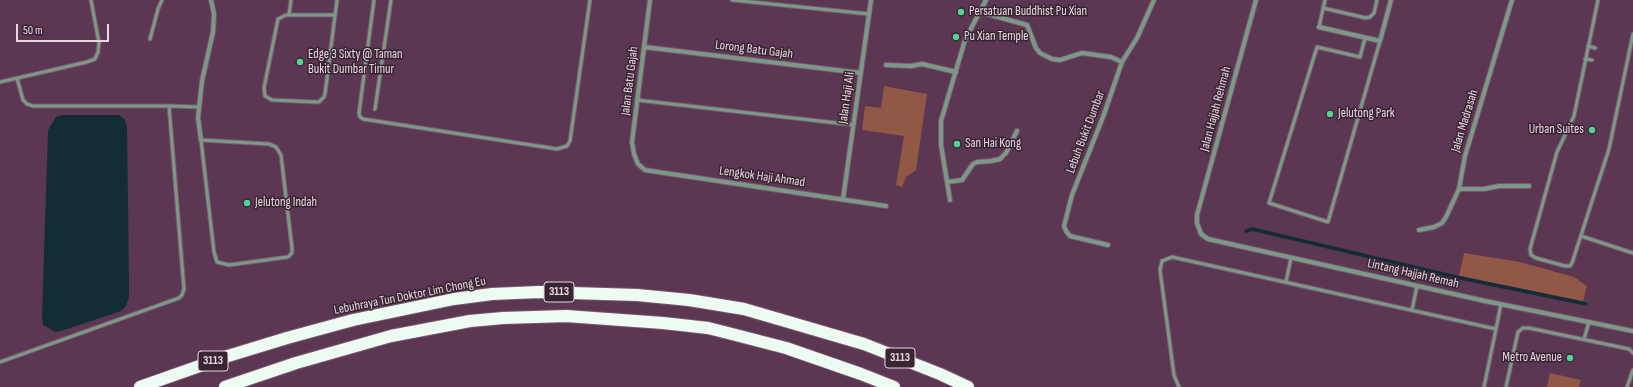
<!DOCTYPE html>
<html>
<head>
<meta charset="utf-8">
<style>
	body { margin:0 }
	#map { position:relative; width:1633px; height:387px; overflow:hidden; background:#5c3751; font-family:"Sofia Sans Condensed",sans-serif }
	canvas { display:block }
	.scale { position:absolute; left:16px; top:24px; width:93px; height:18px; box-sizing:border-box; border:2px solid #ecd5e3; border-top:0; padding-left:5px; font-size:12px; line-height:14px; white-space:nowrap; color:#ecd5e3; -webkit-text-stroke:3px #372531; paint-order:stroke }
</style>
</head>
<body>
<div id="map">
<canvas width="1633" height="387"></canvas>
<div class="scale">50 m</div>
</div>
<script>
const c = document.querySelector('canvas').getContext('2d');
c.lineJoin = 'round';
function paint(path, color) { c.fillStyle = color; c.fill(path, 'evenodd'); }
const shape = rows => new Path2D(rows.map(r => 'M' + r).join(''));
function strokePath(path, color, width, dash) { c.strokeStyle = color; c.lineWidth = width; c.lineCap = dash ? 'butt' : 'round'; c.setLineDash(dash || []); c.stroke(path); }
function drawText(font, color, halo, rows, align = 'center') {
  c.font = font + ' "Sofia Sans Condensed",sans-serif'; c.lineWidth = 3; c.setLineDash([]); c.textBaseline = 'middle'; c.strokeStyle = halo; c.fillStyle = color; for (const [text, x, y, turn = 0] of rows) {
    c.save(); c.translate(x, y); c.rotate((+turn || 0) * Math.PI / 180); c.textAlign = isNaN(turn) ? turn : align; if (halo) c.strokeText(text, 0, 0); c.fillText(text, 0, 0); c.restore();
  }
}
paint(shape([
	[884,86,927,94,916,170,906,177,902,187,896,185,904,136,862,130,865,106,881,108],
	[1464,253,1520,262,1574,277,1587,286,1583,301,1459,276],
	[1550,373,1581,380,1579,387,1547,387]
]), '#905845');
paint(shape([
	[62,115,119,115,125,120,127,127,129,282,129,297,126,306,121,311,61,331,55,332,43,325,42,317,48,130,56,117]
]), '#122d35');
strokePath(shape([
	[1246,231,1252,229,1456,277,1586,304]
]), '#122d35', 3.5);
const lane = shape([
	[374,0,359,113,360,117,363,119,557,149,567,146,570,141,590,0],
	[732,0,869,14],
	[1598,0,1574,116,1557,152,1530,249,1531,255,1536,258,1565,266,1570,266,1572,263,1609,149,1633,34],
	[1323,8,1366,18,1370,17,1374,13,1377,0],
	[289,15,291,0],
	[335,15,286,15,278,19,264,88,265,96,272,100,315,102,319,102,324,97,325,94,337,0],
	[1319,27,1325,0],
	[1365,38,1360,57,1317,47,1269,203,1328,222,1380,41],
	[150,39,158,9,162,0],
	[1588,46,1595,48],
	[1585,59,1592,60],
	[0,82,87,62,95,59,98,52,99,43,91,0],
	[637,100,854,125],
	[169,106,199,107],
	[375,109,391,0],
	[201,140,269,144,276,147,281,155,292,248,292,253,288,257,229,265,217,262,214,252,201,140],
	[1581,236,1633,253],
	[1286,282,1291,258],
	[1412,310,1417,286],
	[1496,329,1501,304],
	[1584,339,1589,322],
	[0,362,179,298,182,295,184,289,169,106,33,106,27,104,23,100,17,78],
	[1179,387,1174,375,1160,270,1162,261,1172,257,1496,329,1484,387],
	[1506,387,1518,332,1523,328,1529,328,1629,349,1633,353],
	[1627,387,1633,370]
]);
const street = shape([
	[650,0,632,142,634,154,638,164,645,170,658,172,886,206],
	[1256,0,1197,215,1197,223,1201,234,1208,239,1485,301,1633,331],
	[980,12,1027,25,1036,48,1040,53,1052,59,1060,60,1082,53,1111,57,1122,62],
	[1319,27,1380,41,1391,0],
	[644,47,861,73],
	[886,65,911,66,922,64,956,72],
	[201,140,198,118,202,81,213,32,214,14,211,0],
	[948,182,962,180,973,164,977,162,991,161,1000,159,1006,153,1017,131],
	[1459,189,1484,189,1499,186,1529,186],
	[843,199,871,0],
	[950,200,941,145,941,121,965,40,986,0],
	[1419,230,1434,227,1442,223,1446,217,1459,189,1465,156,1512,0],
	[1108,245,1070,236,1066,231,1064,226,1072,195,1103,117,1122,62,1137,38,1154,0]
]);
const highway = shape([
	[140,387,228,356,287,338,353,320,454,299,492,294,539,292,637,295,689,300,744,309,864,344,940,374,968,387],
	[225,387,296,363,391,336,470,321,503,318,566,316,663,323,708,328,728,333,786,348,861,374,894,387]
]);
strokePath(lane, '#79576e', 5);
strokePath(street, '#79576e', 6);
strokePath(highway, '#79576e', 14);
strokePath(lane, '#7c9988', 3);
strokePath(street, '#7c9988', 4);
strokePath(highway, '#eefbf3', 12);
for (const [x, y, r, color] of [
	[961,12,4,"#53d396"],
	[956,37,4,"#53d396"],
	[300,62,4,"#53d396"],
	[1330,114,4,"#53d396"],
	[1592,130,4,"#53d396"],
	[957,144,4,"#53d396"],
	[247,203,4,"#53d396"],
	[1570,358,4,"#53d396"]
]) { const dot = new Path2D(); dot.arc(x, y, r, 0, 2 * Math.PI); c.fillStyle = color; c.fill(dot); strokePath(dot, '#372531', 1.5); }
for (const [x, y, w] of [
	[559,292,30],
	[900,358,30],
	[213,361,30]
]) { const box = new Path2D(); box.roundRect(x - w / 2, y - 10, w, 20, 3); c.fillStyle = '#372531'; c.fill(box); strokePath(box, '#ecd5e3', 1); }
drawText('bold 12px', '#ecd5e3', null, [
	["3113",559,292],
	["3113",900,358],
	["3113",213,361]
]);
drawText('13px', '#ecd5e3', '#372531', [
	["Persatuan Buddhist Pu Xian",969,12],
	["Pu Xian Temple",964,37],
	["Edge 3 Sixty @ Taman",308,55],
	["Bukit Dumbar Timur",308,70],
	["Jelutong Park",1338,114],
	["Urban Suites",1584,130,"right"],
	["San Hai Kong",965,144],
	["Jelutong Indah",255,203],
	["Metro Avenue",1562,358,"right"]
], 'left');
drawText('13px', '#ecd5e3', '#372531', [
	["Lorong Batu Gajah",754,50,7],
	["Jalan Batu Gajah",630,81,-83],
	["Jalan Haji Ali",847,98,-82],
	["Jalan Hajjah Rehmah",1216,109,-75],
	["Jalan Madrasah",1465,121,-73],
	["Lebuh Bukit Dumbar",1086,132,-69],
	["Lengkok Haji Ahmad",762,177,8],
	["Lintang Hajjah Remah",1413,274,13],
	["Lebuhraya Tun Doktor Lim Chong Eu",410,296,-11]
]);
</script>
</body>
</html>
